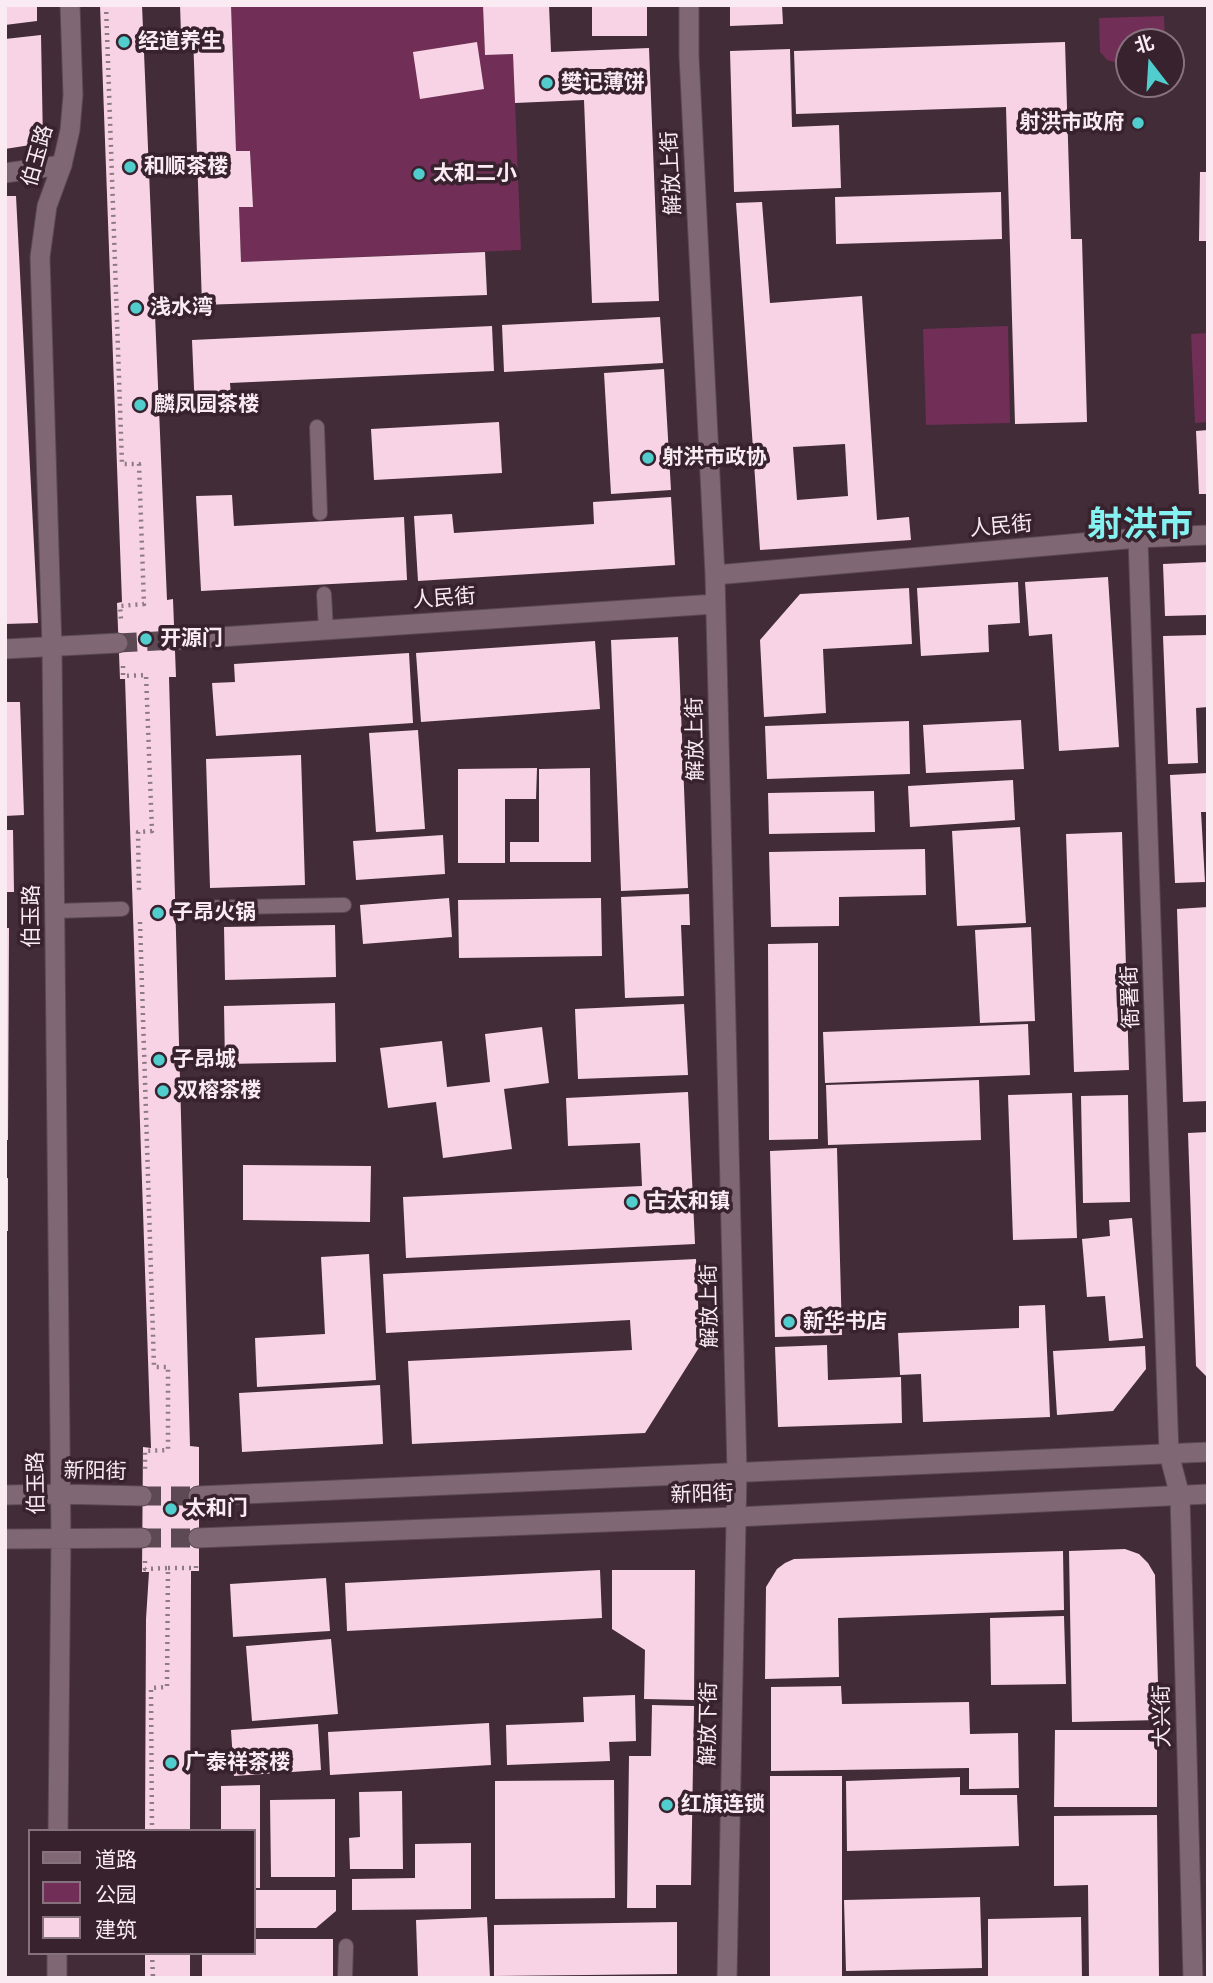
<!DOCTYPE html>
<html>
<head>
<meta charset="utf-8">
<style>
	body { margin:0 }
	#map { position:relative; width:1213px; height:1983px; overflow:hidden; background:#412c37; font-family:Arial,"Noto Sans SC",sans-serif }
	canvas { display:block }
	.frame { position:absolute; inset:0; border:7px solid #faebf2; pointer-events:none }
	.legend { position:absolute; left:28px; top:1829px; width:228px; height:126px; box-sizing:border-box; background:#37222d; border:2px solid #85727c; margin:0; padding:9px 12px; list-style:none; font-size:21px; color:#faebf2 }
	.legend li { display:flex; align-items:center; gap:14px; height:35px }
	.legend b { width:35px; border:2px solid #85727c }
	.north { position:absolute; left:1115px; top:28px; width:70px; height:70px; box-sizing:border-box; background:#37222d; border:2px solid #85727c; border-radius:50%; rotate:343deg; font-size:19px; font-weight:700; line-height:28px; text-align:center; color:#faebf2 }
	.north::after { content:''; display:block; margin:auto; width:24px; height:32px; background:#52cdce; clip-path:polygon(50% 0,100% 100%,50% 72%,0 100%) }
</style>
</head>
<body>
<div id="map">
<canvas width="1213" height="1983"></canvas>
<div class="frame"></div>
<ul class="legend">
<li><b style="height:9px;background:#806774"></b>道路</li>
<li><b style="height:19px;background:#712e56"></b>公园</li>
<li><b style="height:19px;background:#f8d3e6"></b>建筑</li>
</ul>
<div class="north">北</div>
</div>
<script>
const c = document.querySelector('canvas').getContext('2d');
c.lineJoin = 'round';
function paint(path, color) { c.fillStyle = color; c.fill(path, 'evenodd'); }
const shape = rows => new Path2D(rows.map(r => 'M' + r).join(''));
function strokePath(path, color, width, dash) { c.strokeStyle = color; c.lineWidth = width; c.lineCap = dash ? 'butt' : 'round'; c.setLineDash(dash || []); c.stroke(path); }
function drawText(font, color, halo, rows, align = 'center') {
  c.font = font + ' Arial,"Noto Sans SC",sans-serif'; c.lineWidth = 7; c.setLineDash([]); c.textBaseline = 'middle'; c.strokeStyle = halo; c.fillStyle = color; for (const [text, x, y, turn = 0] of rows) {
    c.save(); c.translate(x, y); c.rotate((+turn || 0) * Math.PI / 180); c.textAlign = isNaN(turn) ? turn : align; if (halo) c.strokeText(text, 0, 0); c.fillText(text, 0, 0); c.restore();
  }
}
paint(shape([
	[231,5,483,5,485,55,513,54,521,250,241,262,239,207,253,206,250,151,236,151],
	[1164,16,1165,42,1129,42,1129,64,1117,63,1107,60,1100,52,1099,18],
	[1008,326,1010,423,926,425,923,329],
	[1208,333,1208,422,1195,423,1191,334]
]), '#712e56');
paint(shape([
	[5,5,37,5,37,21,5,25],
	[100,5,142,5,167,600,173,599,176,677,169,677,190,1446,199,1447,199,1571,191,1571,191,1577,190,1831,145,1831,146,1619,149,1572,142,1572,143,1447,151,1448,125,679,120,679,117,603,122,602],
	[180,5,231,5,236,151,250,151,253,207,239,207,241,262,485,252,487,295,202,305,193,33,181,34],
	[483,5,549,5,551,52,649,48,659,301,592,303,584,100,515,103,513,54,485,55],
	[592,5,647,5,647,36,592,36],
	[730,5,782,5,783,24,730,26],
	[41,35,43,143,5,149,5,39],
	[477,42,484,89,420,99,413,52],
	[1065,42,1071,239,1082,239,1087,422,1015,424,1006,107,796,114,794,51],
	[790,49,792,127,839,125,841,188,734,192,730,51],
	[1200,172,1208,172,1208,241,1199,241],
	[1001,192,1002,239,836,244,835,197],
	[5,196,16,196,38,623,5,624],
	[762,202,770,303,862,296,877,520,909,517,911,540,760,550,736,203],
	[845,444,848,496,797,500,793,447],
	[660,317,663,363,504,372,502,325],
	[492,326,494,371,230,383,232,410,195,412,192,340],
	[664,369,671,490,611,494,604,373],
	[499,422,502,473,374,480,371,429],
	[1208,430,1208,494,1199,494,1196,431],
	[232,495,234,526,404,517,407,580,201,591,196,496],
	[671,497,675,565,418,581,414,516,452,514,454,533,594,524,593,502],
	[1208,562,1208,615,1165,616,1163,564],
	[1108,577,1119,747,1059,751,1052,634,1029,636,1025,582],
	[1018,582,1020,623,988,625,989,652,921,656,917,588],
	[909,588,912,644,823,649,826,713,764,717,760,640,800,594],
	[1208,635,1208,707,1196,708,1198,763,1168,764,1163,636],
	[678,637,688,888,621,891,611,640],
	[595,641,600,709,421,722,416,653],
	[409,653,413,723,216,736,212,683,235,682,234,664],
	[5,702,20,702,24,815,5,816],
	[1021,720,1024,769,926,773,923,725],
	[909,721,910,774,767,779,765,726],
	[418,730,425,829,376,832,369,733],
	[301,755,305,885,210,888,206,759],
	[537,768,536,799,505,799,505,863,458,863,458,769],
	[590,768,591,862,510,862,510,842,539,842,539,769],
	[1208,773,1208,812,1201,812,1205,882,1175,883,1170,775],
	[1013,780,1015,820,910,827,908,786],
	[874,791,875,832,769,834,768,793],
	[1020,827,1026,923,957,926,952,831],
	[5,830,13,830,14,892,5,892],
	[1122,832,1129,1070,1074,1072,1066,834],
	[443,835,445,874,356,880,353,841],
	[925,849,926,895,839,897,839,926,771,927,769,852],
	[689,894,690,925,681,925,684,996,625,998,621,897],
	[449,898,452,937,363,944,360,905],
	[601,898,602,956,459,958,458,900],
	[1208,907,1208,1101,1183,1102,1177,909],
	[335,925,336,977,225,980,224,927],
	[1031,927,1035,1021,980,1023,975,930],
	[5,928,9,928,8,1140,5,1140],
	[818,943,818,1139,769,1140,768,944],
	[335,1003,336,1062,225,1064,224,1006],
	[684,1004,688,1075,578,1079,575,1009],
	[1028,1024,1030,1075,825,1083,823,1032],
	[542,1027,549,1083,504,1089,512,1149,443,1158,436,1102,388,1108,380,1048,442,1041,447,1087,490,1082,485,1034],
	[979,1080,981,1140,828,1145,826,1085],
	[688,1092,695,1244,406,1258,403,1197,642,1186,640,1143,568,1146,566,1098],
	[1072,1093,1077,1238,1013,1240,1008,1095],
	[1128,1095,1130,1202,1083,1203,1081,1096],
	[1208,1132,1208,1378,1196,1366,1188,1133],
	[837,1148,842,1335,775,1337,770,1151],
	[243,1165,371,1166,370,1222,243,1220],
	[5,1178,8,1178,8,1231,5,1231],
	[1132,1218,1143,1338,1109,1341,1105,1296,1087,1297,1082,1239,1110,1236,1109,1220],
	[369,1254,376,1380,257,1387,255,1338,325,1334,321,1257],
	[696,1259,700,1346,645,1433,412,1444,408,1361,632,1350,630,1320,386,1333,383,1274],
	[1045,1305,1050,1417,923,1422,921,1374,900,1375,898,1333,1019,1328,1019,1306],
	[827,1345,828,1380,901,1377,902,1423,778,1427,775,1347],
	[1145,1346,1146,1369,1113,1411,1057,1415,1053,1351],
	[380,1385,383,1444,242,1452,239,1393],
	[1125,1549,1139,1554,1148,1563,1155,1575,1159,1720,1072,1722,1069,1551],
	[1063,1551,1064,1610,838,1618,839,1677,765,1679,766,1587,777,1569,785,1563,794,1559],
	[600,1570,602,1618,347,1631,345,1583],
	[612,1570,695,1570,694,1700,644,1699,645,1650,612,1629],
	[326,1578,330,1631,233,1637,230,1584],
	[1064,1616,1066,1684,991,1685,990,1618],
	[331,1639,338,1714,252,1721,246,1646],
	[841,1686,842,1704,969,1702,970,1734,1018,1733,1019,1788,969,1789,969,1768,771,1771,771,1687],
	[635,1695,636,1741,609,1742,610,1761,507,1765,506,1725,584,1722,583,1697],
	[652,1705,694,1706,691,1885,656,1885,656,1908,627,1908,629,1756,651,1756],
	[489,1723,491,1765,330,1775,328,1732],
	[318,1724,321,1770,234,1776,231,1730],
	[1055,1730,1157,1730,1157,1807,1054,1807],
	[770,1776,842,1776,842,1978,770,1978],
	[960,1777,960,1795,1017,1795,1019,1846,847,1851,846,1781],
	[614,1780,615,1898,495,1899,495,1781],
	[260,1785,260,1888,254,1888,254,1831,221,1831,221,1786],
	[402,1791,403,1869,350,1869,349,1838,360,1837,359,1792],
	[335,1799,335,1877,271,1877,270,1800],
	[1157,1815,1159,1978,1089,1978,1088,1885,1054,1886,1054,1816],
	[471,1843,471,1909,352,1910,352,1879,415,1878,415,1844],
	[254,1890,336,1890,336,1911,316,1928,254,1928],
	[980,1897,982,1968,846,1971,844,1900],
	[487,1917,490,1978,418,1978,416,1920],
	[1081,1917,1082,1978,988,1978,988,1919],
	[677,1922,677,1974,494,1976,494,1925],
	[254,1939,333,1939,333,1978,202,1978,202,1953,254,1953],
	[145,1953,190,1953,190,1978,145,1978]
]), '#f8d3e6');
strokePath(shape([
	[118,643,175,640]
]), '#5d4953', 19, [19, 10]);
strokePath(shape([
	[142,1496,198,1496],
	[142,1538,198,1538]
]), '#5d4953', 19, [19, 10]);
const service = shape([
	[317,427,320,513],
	[324,594,326,630],
	[186,908,344,905],
	[55,911,122,909],
	[345,1978,346,1946]
]);
const minor = shape([
	[5,173,62,165],
	[1138,538,1169,1454,1180,1496,1193,1978]
]);
const tertiary = shape([
	[689,5,689,56,715,575,737,1472,727,1978],
	[715,575,1138,538,1208,535],
	[175,640,715,604],
	[5,649,118,643]
]);
const secondary = shape([
	[5,1495,59,1494,142,1496],
	[198,1496,1208,1452],
	[198,1538,736,1517,1208,1494],
	[5,1539,142,1538],
	[58,1831,61,1538,52,647,40,257,47,206,62,165,70,130,73,95,70,5],
	[57,1978,57,1953]
]);
strokePath(service, '#5a4852', 16);
strokePath(minor, '#5a4852', 21);
strokePath(tertiary, '#5a4852', 21);
strokePath(secondary, '#5a4852', 21);
strokePath(shape([
	[106,5,122,464,139,464,144,604,120,606,121,619],
	[123,666,123,676,146,675,152,831,138,832,139,892],
	[140,922,154,1367,168,1367,168,1450,145,1451,145,1472],
	[145,1561,145,1569,168,1568,167,1687,151,1688,152,1831],
	[168,1568,196,1568,196,1563],
	[152,1953,153,1978]
]), '#8d7b84', 4.5, [2, 5]);
strokePath(service, '#806774', 14);
strokePath(minor, '#806774', 19);
strokePath(tertiary, '#806774', 19);
strokePath(secondary, '#806774', 19);
for (const [x, y, r, color] of [
	[124,42,7,"#52cdce"],
	[547,83,7,"#52cdce"],
	[1138,123,7,"#52cdce"],
	[130,167,7,"#52cdce"],
	[419,174,7,"#52cdce"],
	[136,308,7,"#52cdce"],
	[140,405,7,"#52cdce"],
	[648,458,7,"#52cdce"],
	[146,639,7,"#52cdce"],
	[158,913,7,"#52cdce"],
	[159,1060,7,"#52cdce"],
	[163,1091,7,"#52cdce"],
	[632,1202,7,"#52cdce"],
	[789,1322,7,"#52cdce"],
	[171,1509,7,"#52cdce"],
	[171,1763,7,"#52cdce"],
	[667,1805,7,"#52cdce"]
]) { const dot = new Path2D(); dot.arc(x, y, r, 0, 2 * Math.PI); c.fillStyle = color; c.fill(dot); strokePath(dot, '#37222d', 2.5); }
drawText('bold 21px', '#faebf2', '#37222d', [
	["经道养生",138,42],
	["樊记薄饼",561,83],
	["射洪市政府",1124,123,"right"],
	["和顺茶楼",144,167],
	["太和二小",433,174],
	["浅水湾",150,308],
	["麟凤园茶楼",154,405],
	["射洪市政协",662,458],
	["开源门",160,639],
	["子昂火锅",172,913],
	["子昂城",173,1060],
	["双榕茶楼",177,1091],
	["古太和镇",646,1202],
	["新华书店",803,1322],
	["太和门",185,1509],
	["广泰祥茶楼",185,1763],
	["红旗连锁",681,1805]
], 'left');
drawText('21px', '#faebf2', '#37222d', [
	["伯玉路",38,156,-74],
	["解放上街",672,173,-93],
	["人民街",1001,527,-5],
	["人民街",444,599,-4],
	["解放上街",696,739,-91],
	["伯玉路",32,916,-90],
	["衙署街",1131,997,-92],
	["解放上街",710,1306,-91],
	["新阳街",95,1472,1],
	["伯玉路",37,1483,-91],
	["新阳街",702,1495,-2],
	["大兴街",1163,1716,-91],
	["解放下街",709,1724,-89]
]);
drawText('bold 35px', '#85f1f1', '#37222d', [
	["射洪市",1140,526]
]);
</script>
</body>
</html>
